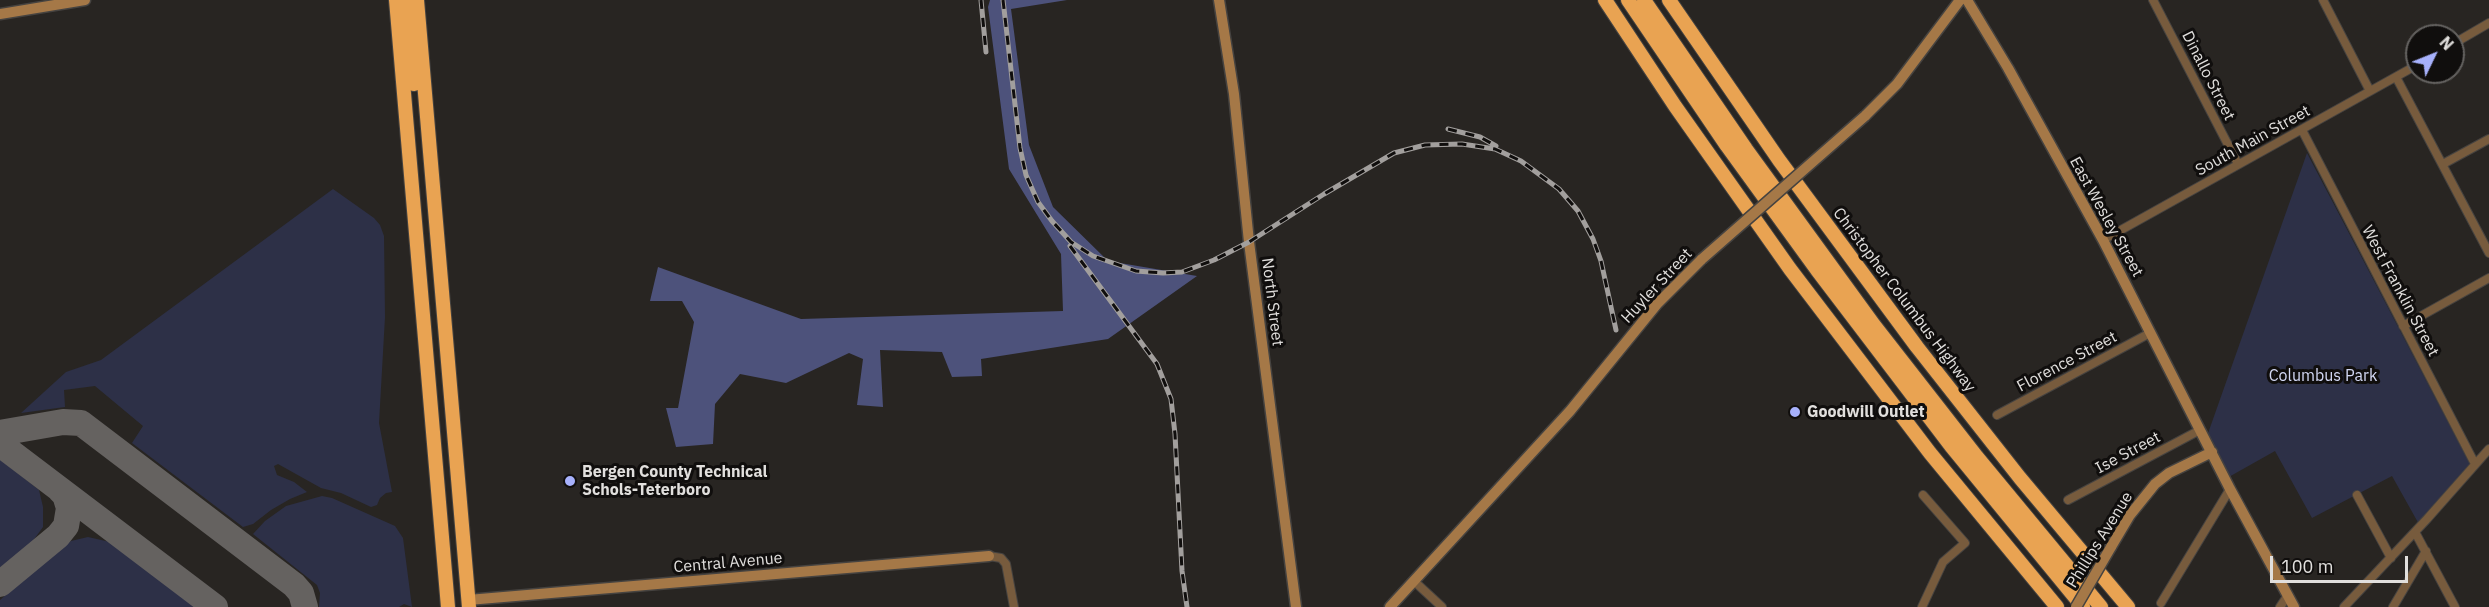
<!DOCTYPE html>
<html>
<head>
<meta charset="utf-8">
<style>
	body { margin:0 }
	#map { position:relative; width:2489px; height:607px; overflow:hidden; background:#282522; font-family:"IBM Plex Sans",sans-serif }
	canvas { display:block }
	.north { position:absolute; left:2405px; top:24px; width:60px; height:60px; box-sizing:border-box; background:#100e0d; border:2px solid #646260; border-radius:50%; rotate:47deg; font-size:16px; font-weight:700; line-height:24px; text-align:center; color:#e1dfdd }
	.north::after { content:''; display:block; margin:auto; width:21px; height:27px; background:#a7b1fc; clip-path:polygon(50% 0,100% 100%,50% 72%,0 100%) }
	.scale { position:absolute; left:2270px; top:556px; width:138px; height:27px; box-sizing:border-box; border:3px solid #e1dfdd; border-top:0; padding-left:8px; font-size:18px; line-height:21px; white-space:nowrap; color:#e1dfdd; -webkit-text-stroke:4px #100e0d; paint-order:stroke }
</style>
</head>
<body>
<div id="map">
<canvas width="2489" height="607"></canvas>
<div class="north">N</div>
<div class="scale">100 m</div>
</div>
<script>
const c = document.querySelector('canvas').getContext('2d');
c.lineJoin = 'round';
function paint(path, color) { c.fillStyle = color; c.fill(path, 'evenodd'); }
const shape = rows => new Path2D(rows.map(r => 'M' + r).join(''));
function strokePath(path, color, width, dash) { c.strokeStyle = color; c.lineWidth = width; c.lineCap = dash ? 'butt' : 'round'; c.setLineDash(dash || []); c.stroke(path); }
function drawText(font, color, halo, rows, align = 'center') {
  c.font = font + ' "IBM Plex Sans",sans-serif'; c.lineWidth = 6; c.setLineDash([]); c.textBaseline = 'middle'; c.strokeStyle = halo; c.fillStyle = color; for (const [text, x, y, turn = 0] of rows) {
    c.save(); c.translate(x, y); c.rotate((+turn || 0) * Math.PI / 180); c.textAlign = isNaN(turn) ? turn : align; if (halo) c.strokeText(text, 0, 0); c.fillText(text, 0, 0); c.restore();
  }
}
paint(shape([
	[2307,153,2472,468,2420,526,2392,476,2312,518,2275,451,2227,478,2206,439],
	[333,189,374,218,380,225,384,236,385,317,379,423,392,492,386,493,380,498,377,505,371,507,341,493,321,488,278,464,274,466,277,475,294,482,307,492,290,499,271,510,253,524,243,527,132,443,143,426,95,386,64,390,65,407,21,413,66,372,101,360],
	[0,459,39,490,43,507,43,527,32,542,0,568],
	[322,496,332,498,395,526,403,538,412,607,404,604,399,607,319,607,320,593,317,585,253,534,265,521,286,506],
	[88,537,110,542,195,607,0,607,0,600,62,547,71,541]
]), '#2d3047');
paint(shape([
	[990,0,1067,0,1011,9,1029,145,1053,207,1108,261,1197,276,1108,339,981,359,982,376,952,377,942,352,880,350,883,407,857,405,863,359,849,353,786,383,740,374,715,404,713,444,676,447,666,408,678,408,694,322,682,301,650,301,658,267,801,319,1063,311,1061,254,1009,169,988,7]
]), '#4d527b');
strokePath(shape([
	[0,433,63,422,81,423,294,585,301,593,305,607],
	[0,444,215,607],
	[0,584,58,536,66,526,69,508,65,495,60,490]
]), '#656260', 26);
const street = shape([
	[2153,0,2238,164],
	[2323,0,2370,91],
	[2453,44,2489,23],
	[2396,77,2489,253],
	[2302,130,2475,464],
	[2443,164,2489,139],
	[2103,240,2417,65],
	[2403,326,2489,278],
	[1997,415,2150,333],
	[2357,495,2391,558],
	[2068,500,2200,430],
	[2415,532,2455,607],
	[989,556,1001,558,1006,564,1014,607],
	[1415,582,1442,607],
	[2161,603,2230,489],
	[1922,607,1943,562,1965,543,1923,495],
	[2280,607,2288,595],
	[2344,607,2427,519,2489,449],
	[2393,607,2426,551]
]);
const secondary = shape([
	[1219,0,1234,94,1249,242,1296,607],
	[1967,0,2008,68,2103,240,2230,489,2294,607],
	[0,14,85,0],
	[1865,116,1897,84,1960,0],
	[2111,547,2130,515,2155,484,2169,473,2212,452],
	[468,600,989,556],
	[1390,607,1570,411,1657,304,1702,259]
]);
const highway = shape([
	[396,0,448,607],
	[406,0,414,84],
	[417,0,469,607],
	[1605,0,1675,106,1790,269,1930,453,2057,607],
	[1628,0,1727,146,1817,270,1951,446,2083,607],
	[1644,0,1746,149,1874,325,1977,457,2101,607],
	[1669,0,1779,160,1917,347,2020,478,2128,607]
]);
strokePath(street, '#464340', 10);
strokePath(secondary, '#464340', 13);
strokePath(highway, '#464340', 16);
strokePath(street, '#775b3d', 8);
strokePath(secondary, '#a57847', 10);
strokePath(highway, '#e9a352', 14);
const rail = shape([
	[981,0,986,52],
	[1003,0,1020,148,1026,175,1038,202,1052,221,1071,242,1093,256,1136,271,1163,273,1182,272,1214,260,1249,242,1324,194,1394,153,1425,145,1462,144,1495,149,1521,161,1559,189,1578,211,1593,239,1601,261,1616,330],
	[1448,129,1480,137,1496,146],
	[1070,246,1157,364,1171,399,1175,434,1182,571,1187,607]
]);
strokePath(rail, '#a29f9d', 5);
strokePath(rail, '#100e0d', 3, [9]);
const secondaryBridge = shape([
	[1702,259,1865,116],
	[2076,607,2111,547]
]);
strokePath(secondaryBridge, '#464340', 13, []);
strokePath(secondaryBridge, '#a57847', 10);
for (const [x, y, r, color] of [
	[1795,412,6,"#a7b1fc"],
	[570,481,6,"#a7b1fc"]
]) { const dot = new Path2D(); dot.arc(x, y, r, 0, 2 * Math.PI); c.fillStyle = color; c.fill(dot); strokePath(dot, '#100e0d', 2); }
drawText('16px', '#e1dfdd', '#100e0d', [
	["Dinallo Street",2208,76,63],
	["South Main Street",2253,141,-29],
	["East Wesley Street",2106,217,61],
	["Huyler Street",1657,286,-47],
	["West Franklin Street",2400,291,62],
	["Christopher Columbus Highway",1904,300,53],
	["North Street",1272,302,83],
	["Florence Street",2067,362,-28],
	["Ise Street",2128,453,-28],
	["Phillips Avenue",2100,540,-58],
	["Central Avenue",728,563,-5]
]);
drawText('16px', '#d3d8f4', '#100e0d', [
	["Columbus Park",2323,376]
]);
drawText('bold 16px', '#e1dfdd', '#100e0d', [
	["Goodwill Outlet",1807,412],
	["Bergen County Technical",582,472],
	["Schols-Teterboro",582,490]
], 'left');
</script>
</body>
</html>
